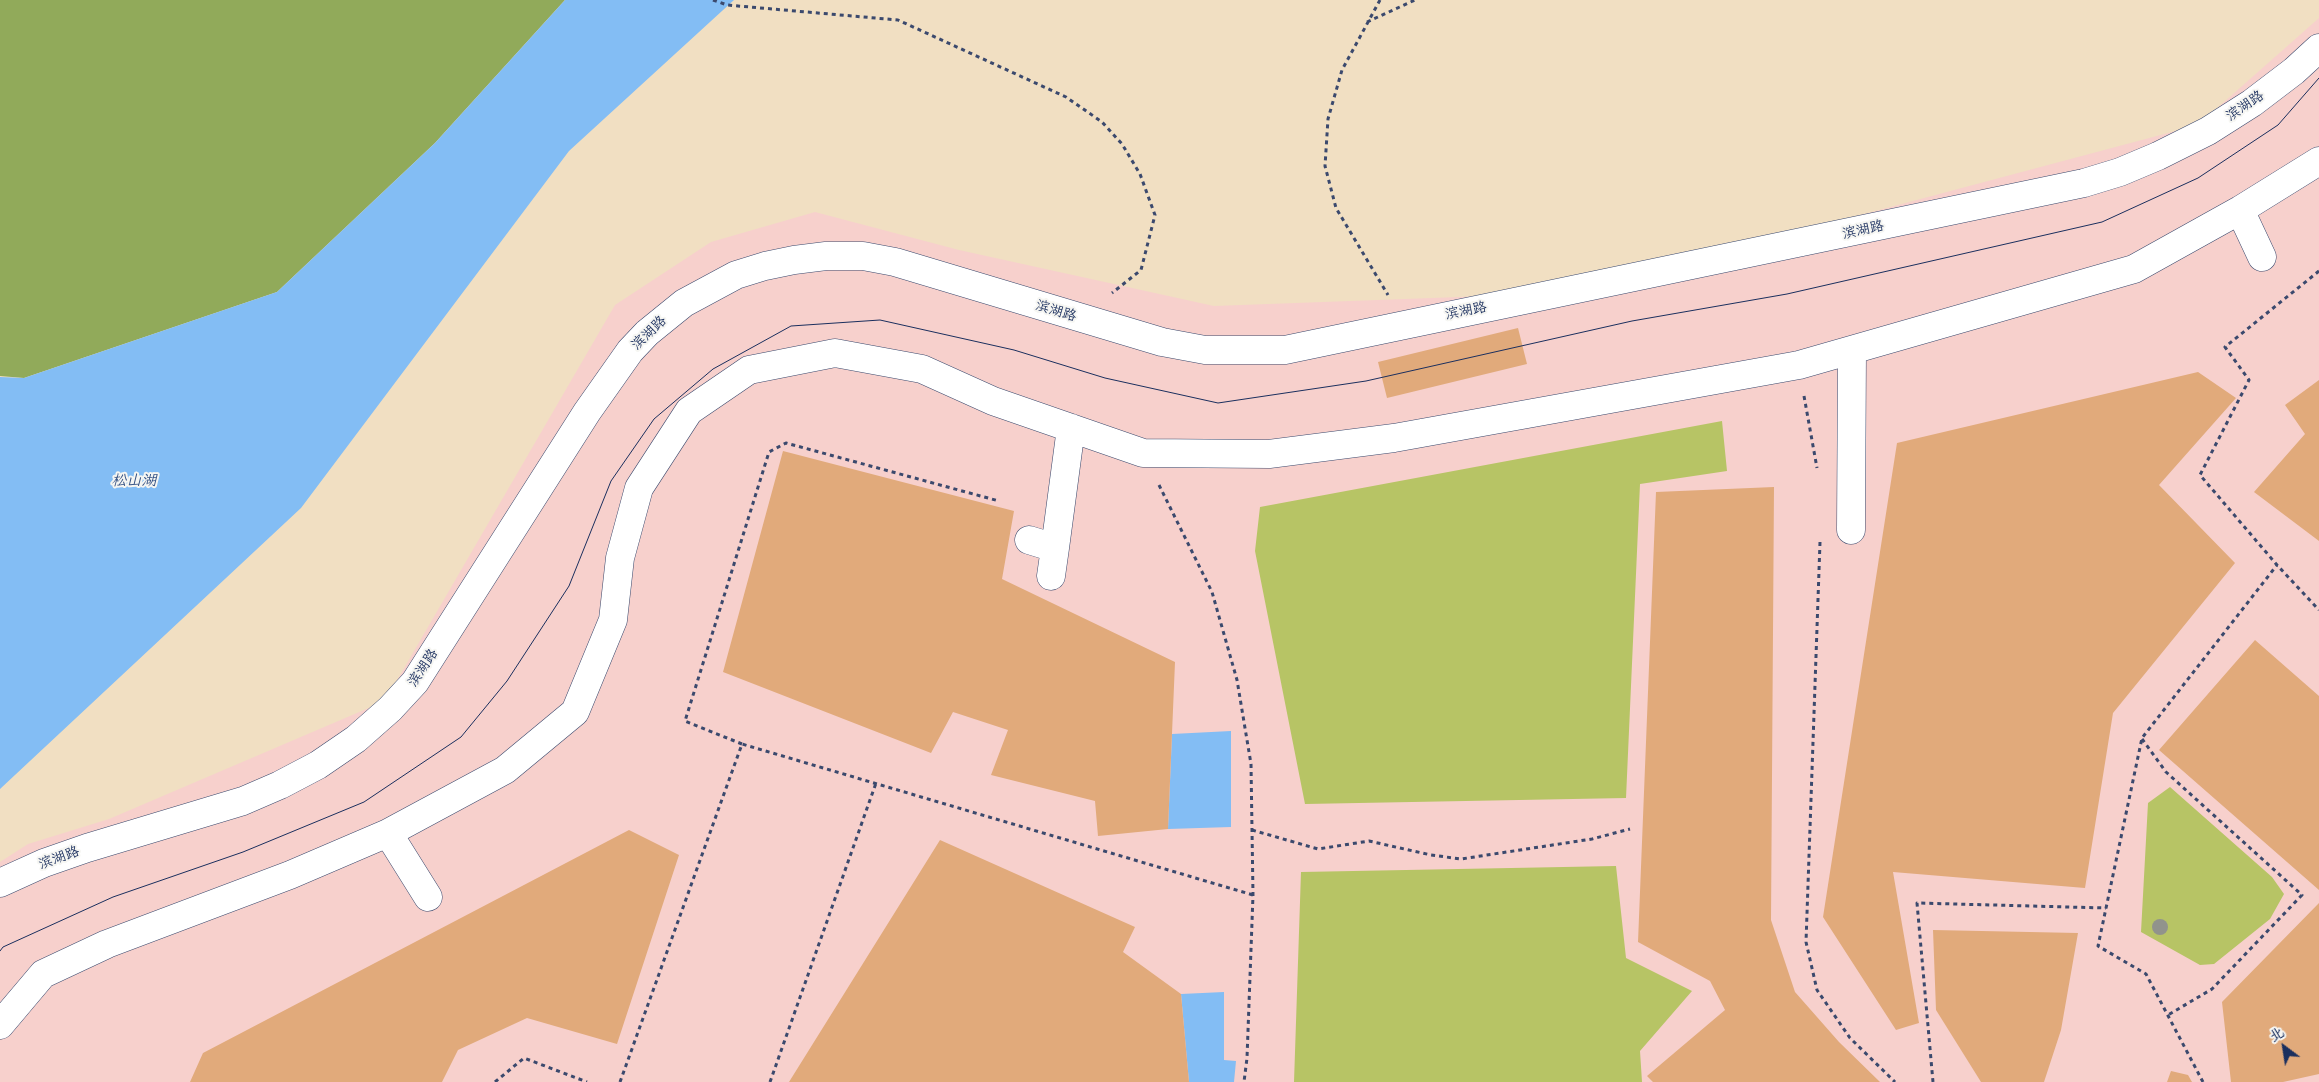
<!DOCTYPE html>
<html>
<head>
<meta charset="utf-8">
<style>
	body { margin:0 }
	#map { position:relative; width:2319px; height:1082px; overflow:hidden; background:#f1dfc2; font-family:"Playpen Sans","LXGW WenKai TC",sans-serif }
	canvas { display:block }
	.north { position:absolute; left:2259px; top:1022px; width:50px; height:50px; -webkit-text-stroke:4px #f6f6f2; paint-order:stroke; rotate:329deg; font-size:14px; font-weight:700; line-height:20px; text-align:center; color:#1b2f5e }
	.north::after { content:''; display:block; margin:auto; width:18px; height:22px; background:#1b2f5e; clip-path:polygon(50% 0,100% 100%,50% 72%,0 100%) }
</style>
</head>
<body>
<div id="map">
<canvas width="2319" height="1082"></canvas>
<div class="north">北</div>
</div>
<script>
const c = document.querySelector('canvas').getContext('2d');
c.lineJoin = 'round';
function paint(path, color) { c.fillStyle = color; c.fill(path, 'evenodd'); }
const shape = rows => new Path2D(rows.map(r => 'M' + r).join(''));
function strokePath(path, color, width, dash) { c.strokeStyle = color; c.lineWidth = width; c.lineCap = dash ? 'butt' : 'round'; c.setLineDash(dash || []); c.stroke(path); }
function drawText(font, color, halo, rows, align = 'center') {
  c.font = font + ' "Playpen Sans","LXGW WenKai TC",sans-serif'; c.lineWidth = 4; c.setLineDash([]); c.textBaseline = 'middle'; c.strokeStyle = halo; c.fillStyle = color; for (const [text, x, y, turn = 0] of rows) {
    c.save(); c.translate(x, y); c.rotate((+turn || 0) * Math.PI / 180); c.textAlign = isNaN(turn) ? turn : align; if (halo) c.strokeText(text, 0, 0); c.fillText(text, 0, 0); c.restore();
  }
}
paint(shape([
	[2319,18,2319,1082,0,1082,0,862,28,844,109,819,385,701,615,305,711,242,815,212,959,250,1214,306,1568,293,2198,125]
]), '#f7d0cc');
paint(shape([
	[1722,421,1727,471,1640,484,1626,798,1305,804,1255,551,1260,507],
	[2170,787,2272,877,2284,894,2270,919,2214,964,2200,965,2141,932,2148,803],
	[1616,866,1626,958,1692,991,1640,1051,1642,1082,1294,1082,1301,872]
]), '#b7c465');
paint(shape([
	[0,0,565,0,435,143,277,292,24,378,0,376]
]), '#91aa5a');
paint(shape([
	[565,0,734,0,569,151,301,508,0,789,0,377,24,378,277,292,435,143],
	[1231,731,1231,827,1168,829,1172,734],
	[1224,992,1224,1060,1236,1061,1234,1082,1189,1082,1181,994]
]), '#83bdf4');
paint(shape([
	[1518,328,1527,364,1387,398,1378,362],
	[2198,372,2236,398,2159,485,2235,563,2113,713,2085,888,1893,872,1919,1023,1896,1030,1823,917,1897,443],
	[2319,380,2319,541,2254,492,2305,434,2285,405],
	[783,451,1014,511,1002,579,1175,662,1168,829,1098,836,1095,801,991,775,1008,730,953,712,931,753,723,672],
	[1774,487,1771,920,1795,992,1839,1042,1880,1082,1653,1082,1647,1076,1725,1010,1710,981,1638,942,1656,492],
	[2255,640,2319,696,2319,890,2159,750],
	[629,830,679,855,617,1044,527,1018,458,1050,442,1082,190,1082,203,1053],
	[940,840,1135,927,1123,952,1181,994,1189,1082,789,1082],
	[2319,903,2319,1074,2283,1082,2231,1082,2222,1002],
	[1933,930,2078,933,2061,1030,2044,1082,1981,1082,1936,1010],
	[2171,1071,2188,1075,2192,1082,2167,1082]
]), '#e1aa7b');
const street = shape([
	[2240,210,2262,257],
	[1851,530,1852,350],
	[1029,540,1055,548,1071,428],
	[1051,576,1055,548],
	[388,833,428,897],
	[0,883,44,863,87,848,243,801,280,785,318,765,356,739,390,709,415,682,587,412,630,351,647,333,684,303,736,275,765,266,794,260,826,256,863,256,895,262,1162,342,1205,350,1285,350,2084,183,2120,172,2158,156,2208,131,2252,103,2294,71,2319,48],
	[0,1025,43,974,107,944,290,875,388,833,505,770,575,712,613,620,620,558,639,488,689,411,749,370,835,353,922,369,993,401,1143,453,1269,454,1394,438,1799,365,2134,269,2240,210,2319,161]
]);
strokePath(street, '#3b496d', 29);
strokePath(shape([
	[713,0,727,5,898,20,1066,97,1102,122,1122,144,1140,174,1155,215,1141,270,1112,293],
	[1380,0,1342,70,1328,119,1325,166,1336,208,1388,295],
	[1367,22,1415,0],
	[2319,271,2225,347,2249,380,2200,475,2277,565,2319,610],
	[1804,396,1817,468],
	[1159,485,1212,592,1237,680,1251,764,1253,895,1247,1058,1244,1082],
	[1820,542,1806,942,1817,990,1850,1038,1895,1082],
	[2142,739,2166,772,2302,895,2212,989,2168,1015],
	[742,744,685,721,769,452,786,443,999,501],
	[1252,830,1318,849,1369,841,1431,855,1461,859,1592,839,1630,829],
	[495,1082,524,1058,587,1082],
	[620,1082,742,744,1253,895],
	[770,1082,876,783],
	[1933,1082,1917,903,2106,908],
	[2203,1082,2146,974,2098,946,2142,738,2277,565]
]), '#3b496d', 3, [4, 4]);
strokePath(street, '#fff', 28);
strokePath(shape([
	[0,951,3,947,113,897,243,852,364,802,461,737,507,681,569,586,611,481,654,419,713,369,791,326,880,320,1014,350,1105,378,1218,403,1366,381,1632,321,1787,294,2102,222,2198,178,2278,125,2319,78]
]), '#1b2f5e', 1);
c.fillStyle = '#91938c';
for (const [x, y] of [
	[2160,927]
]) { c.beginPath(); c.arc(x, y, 8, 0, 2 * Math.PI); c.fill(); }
drawText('14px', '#1b2f5e', '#f6f6f2', [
	["滨湖路",2245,106,-34],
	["滨湖路",1863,230,-12],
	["滨湖路",1056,311,17],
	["滨湖路",1466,311,-11],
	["滨湖路",649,333,-44],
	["滨湖路",423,668,-56],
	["滨湖路",59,858,-20]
]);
drawText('italic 15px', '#355284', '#f6f6f2', [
	["松山湖",134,481]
]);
</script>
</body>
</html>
